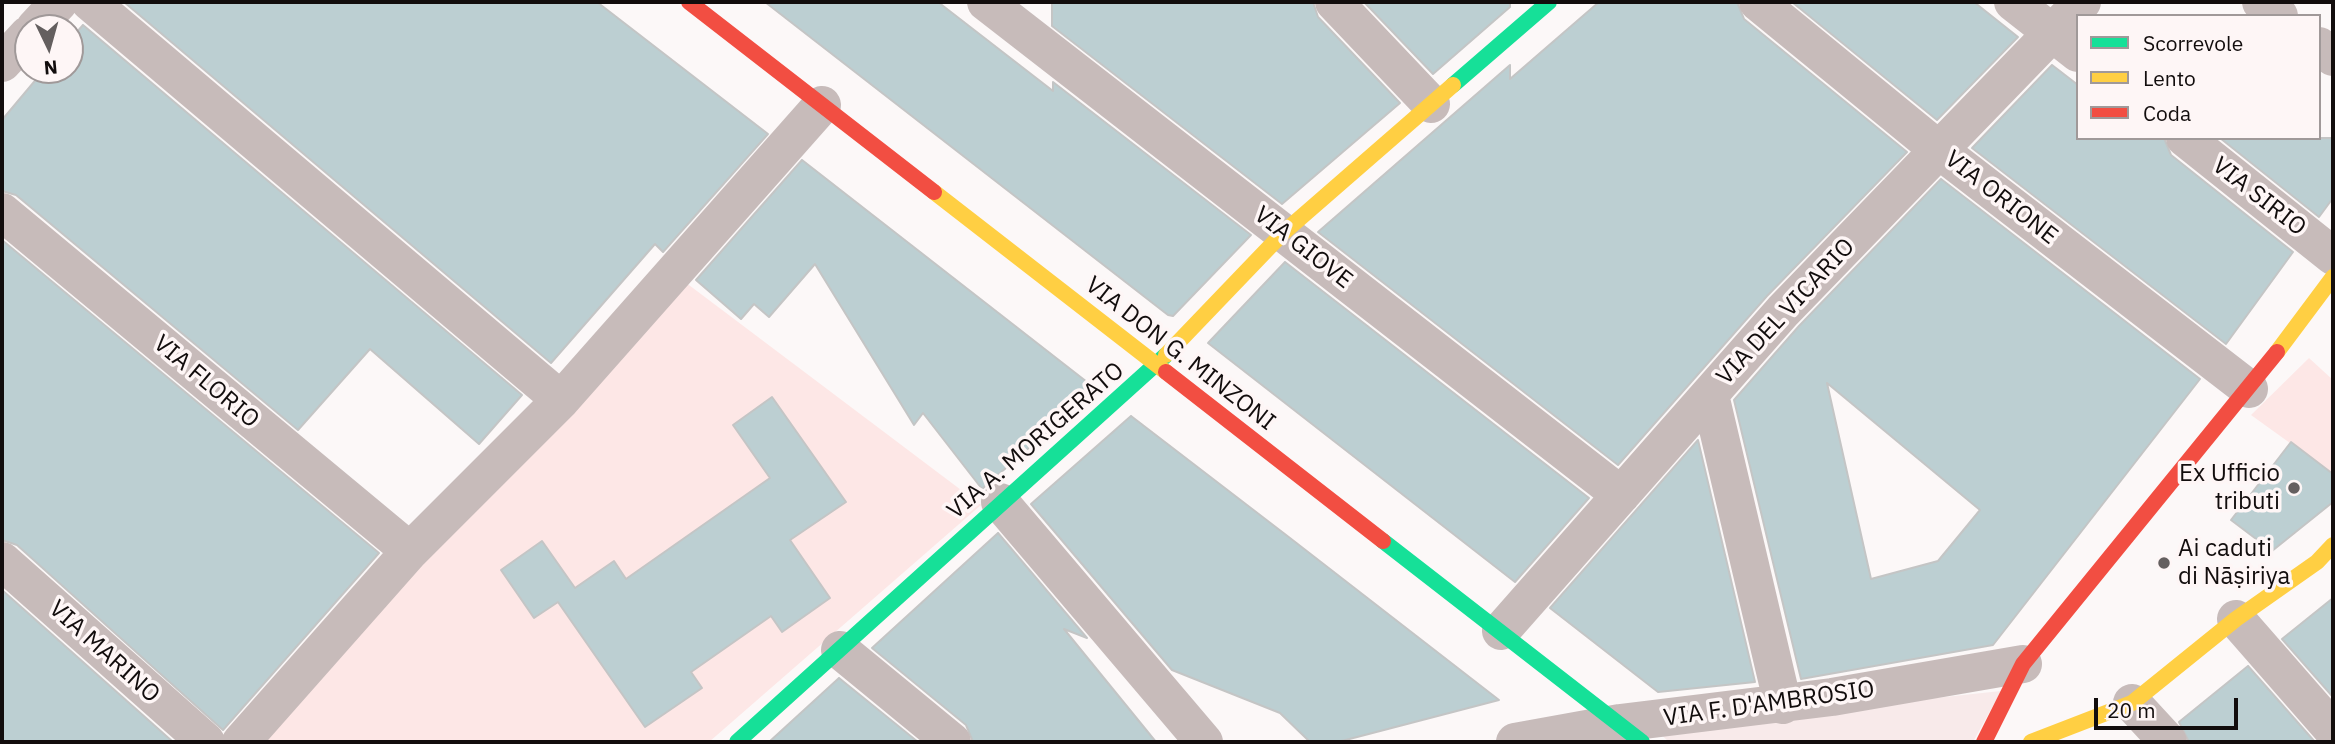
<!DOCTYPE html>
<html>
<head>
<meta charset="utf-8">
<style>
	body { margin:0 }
	#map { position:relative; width:2335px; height:744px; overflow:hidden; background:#fcf8f8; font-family:"IBM Plex Sans",sans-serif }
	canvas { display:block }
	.frame { position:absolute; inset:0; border:4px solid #120d0d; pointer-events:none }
	.legend { position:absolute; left:2076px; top:14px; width:245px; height:126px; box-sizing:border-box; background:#fef6f6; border:2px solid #a09999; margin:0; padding:9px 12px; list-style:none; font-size:21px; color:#120d0d }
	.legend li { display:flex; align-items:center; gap:14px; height:35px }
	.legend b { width:35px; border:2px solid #a09999 }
	.north { position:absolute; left:14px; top:14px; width:70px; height:70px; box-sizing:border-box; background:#fef6f6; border:2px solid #a09999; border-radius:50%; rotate:175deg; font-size:19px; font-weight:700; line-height:28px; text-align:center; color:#120d0d }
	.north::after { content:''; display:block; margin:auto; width:24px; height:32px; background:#645f5f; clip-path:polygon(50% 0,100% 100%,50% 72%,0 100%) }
	.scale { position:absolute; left:2094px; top:698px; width:144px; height:32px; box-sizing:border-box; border:4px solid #120d0d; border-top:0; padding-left:9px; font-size:21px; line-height:24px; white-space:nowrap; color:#120d0d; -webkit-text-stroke:5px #fef6f6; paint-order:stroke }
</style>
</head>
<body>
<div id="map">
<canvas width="2335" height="744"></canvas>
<div class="frame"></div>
<ul class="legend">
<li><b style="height:9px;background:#16e098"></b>Scorrevole</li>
<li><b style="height:9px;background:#ffcf43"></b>Lento</li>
<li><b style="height:9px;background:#f24e42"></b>Coda</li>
</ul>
<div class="north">N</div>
<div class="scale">20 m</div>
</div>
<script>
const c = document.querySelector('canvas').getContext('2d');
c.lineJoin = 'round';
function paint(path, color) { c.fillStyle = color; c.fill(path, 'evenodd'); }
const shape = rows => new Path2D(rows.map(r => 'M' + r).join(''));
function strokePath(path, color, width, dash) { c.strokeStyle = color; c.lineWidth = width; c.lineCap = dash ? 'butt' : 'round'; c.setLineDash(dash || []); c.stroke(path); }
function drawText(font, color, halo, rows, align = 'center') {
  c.font = font + ' "IBM Plex Sans",sans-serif'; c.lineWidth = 7; c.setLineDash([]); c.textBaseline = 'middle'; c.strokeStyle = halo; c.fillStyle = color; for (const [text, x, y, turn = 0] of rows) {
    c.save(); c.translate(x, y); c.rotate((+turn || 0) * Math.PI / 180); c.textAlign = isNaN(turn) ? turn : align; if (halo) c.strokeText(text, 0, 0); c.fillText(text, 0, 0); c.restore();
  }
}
paint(shape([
	[2001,691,1973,742,1669,742,1654,728]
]), '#f8eaea');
paint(shape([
	[681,279,981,505,709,742,254,742],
	[2309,358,2333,380,2333,474,2251,415]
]), '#fde7e6');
const building = shape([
	[124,2,597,2,768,134,663,252,655,244,551,363,124,2],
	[765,2,938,2,1053,91,1053,82,1251,235,1173,316,1168,315,765,2],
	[1052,2,1313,2,1318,17,1400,103,1282,204,1052,26,1052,2],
	[1364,2,1510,2,1510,7,1433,74,1364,2],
	[1599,2,1737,2,1744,19,1907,152,1767,296,1618,465,1318,232,1510,65,1510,79,1599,2],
	[1792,2,1974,2,2018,37,1937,120,1792,2],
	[83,25,522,395,479,444,370,349,298,430,16,195,2,191,2,120,44,70,70,70,70,40,83,25],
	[2052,65,2078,85,2078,138,2164,138,2171,155,2293,252,2226,344,1972,148,2052,65],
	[2220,138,2333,138,2333,198,2319,217,2220,138],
	[802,160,1096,389,982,489,923,413,914,425,815,264,769,317,754,304,741,319,696,280,802,160],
	[1941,179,2200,379,1993,645,1801,679,1734,400,1799,326,1941,179],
	[1827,383,1980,510,1938,561,1871,579,1827,383],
	[2,240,379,553,223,730,17,545,2,540,2,240],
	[1285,262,1589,498,1515,582,1208,343,1285,262],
	[772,397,846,502,790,540,830,598,782,632,771,616,691,672,702,688,645,727,558,602,534,618,501,570,542,541,575,588,614,561,626,579,770,478,733,425,772,397],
	[1131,416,1290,538,1499,700,1338,742,1310,742,1280,713,1172,670,1031,504,1131,416],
	[1698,440,1755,682,1658,692,1550,608,1698,440],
	[2291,442,2333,474,2333,502,2272,551,2231,520,2291,442],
	[998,533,1087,638,1064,629,1156,742,973,742,966,725,872,648,998,533],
	[2,590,173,742,2,742,2,590],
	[2333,598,2333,697,2282,639,2333,598],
	[2248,666,2315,742,2189,742,2179,722,2248,666],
	[839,678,918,742,769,742,839,678]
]);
paint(building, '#bccfd2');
strokePath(building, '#c4c5c5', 2);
strokePath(shape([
	[90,2,561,400],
	[986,2,1621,495],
	[1334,2,1431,104],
	[1758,2,1939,150,2249,389],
	[2013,2,2078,53],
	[2261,2,2279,16],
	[35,28,59,2],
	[2319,46,2333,57],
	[2,63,28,35],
	[2185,138,2333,256],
	[2,212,410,551],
	[1710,395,1783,705],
	[1000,502,1204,742],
	[2,561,206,742],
	[2236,619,2333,730],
	[1501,631,1783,311,2082,2],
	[840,650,952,742],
	[2132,703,2168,742],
	[241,742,410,551,561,400,822,105],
	[1515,742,1620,723,1832,697,2023,664]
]), '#c7bbba', 38);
strokePath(shape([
	[1453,85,1549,2],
	[1383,541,1642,742],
	[737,742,1166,355]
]), '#16e098', 16);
strokePath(shape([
	[934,192,1166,372],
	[2277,352,2333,277],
	[1166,355,1283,233,1453,85],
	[2031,742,2132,703,2236,619,2317,562,2333,545]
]), '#ffcf43', 16);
strokePath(shape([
	[689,2,934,192],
	[1166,372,1383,541],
	[1984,742,2023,664,2277,352]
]), '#f24e42', 16);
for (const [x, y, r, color] of [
	[2294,488,7,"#645f5f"],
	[2164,563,7,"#645f5f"]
]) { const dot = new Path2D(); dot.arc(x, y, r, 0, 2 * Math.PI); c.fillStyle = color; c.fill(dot); strokePath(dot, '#fef6f6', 2.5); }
drawText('24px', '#120d0d', '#fef6f6', [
	["VIA SIRIO",2259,197,38],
	["VIA ORIONE",2001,198,38],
	["VIA GIOVE",1303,248,38],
	["VIA DEL VICARIO",1786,312,-47],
	["VIA DON G. MINZONI",1180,354,38],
	["VIA FLORIO",206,382,40],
	["VIA A. MORIGERATO",1036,441,-41],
	["VIA MARINO",104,652,42],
	["VIA F. D'AMBROSIO",1769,704,-8]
]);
drawText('24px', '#120d0d', '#fef6f6', [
	["Ex Ufficio",2280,474],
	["tributi",2280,502],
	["Ai caduti",2178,549,"left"],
	["di Nāṣiriya",2178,577,"left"]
], 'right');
</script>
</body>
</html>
